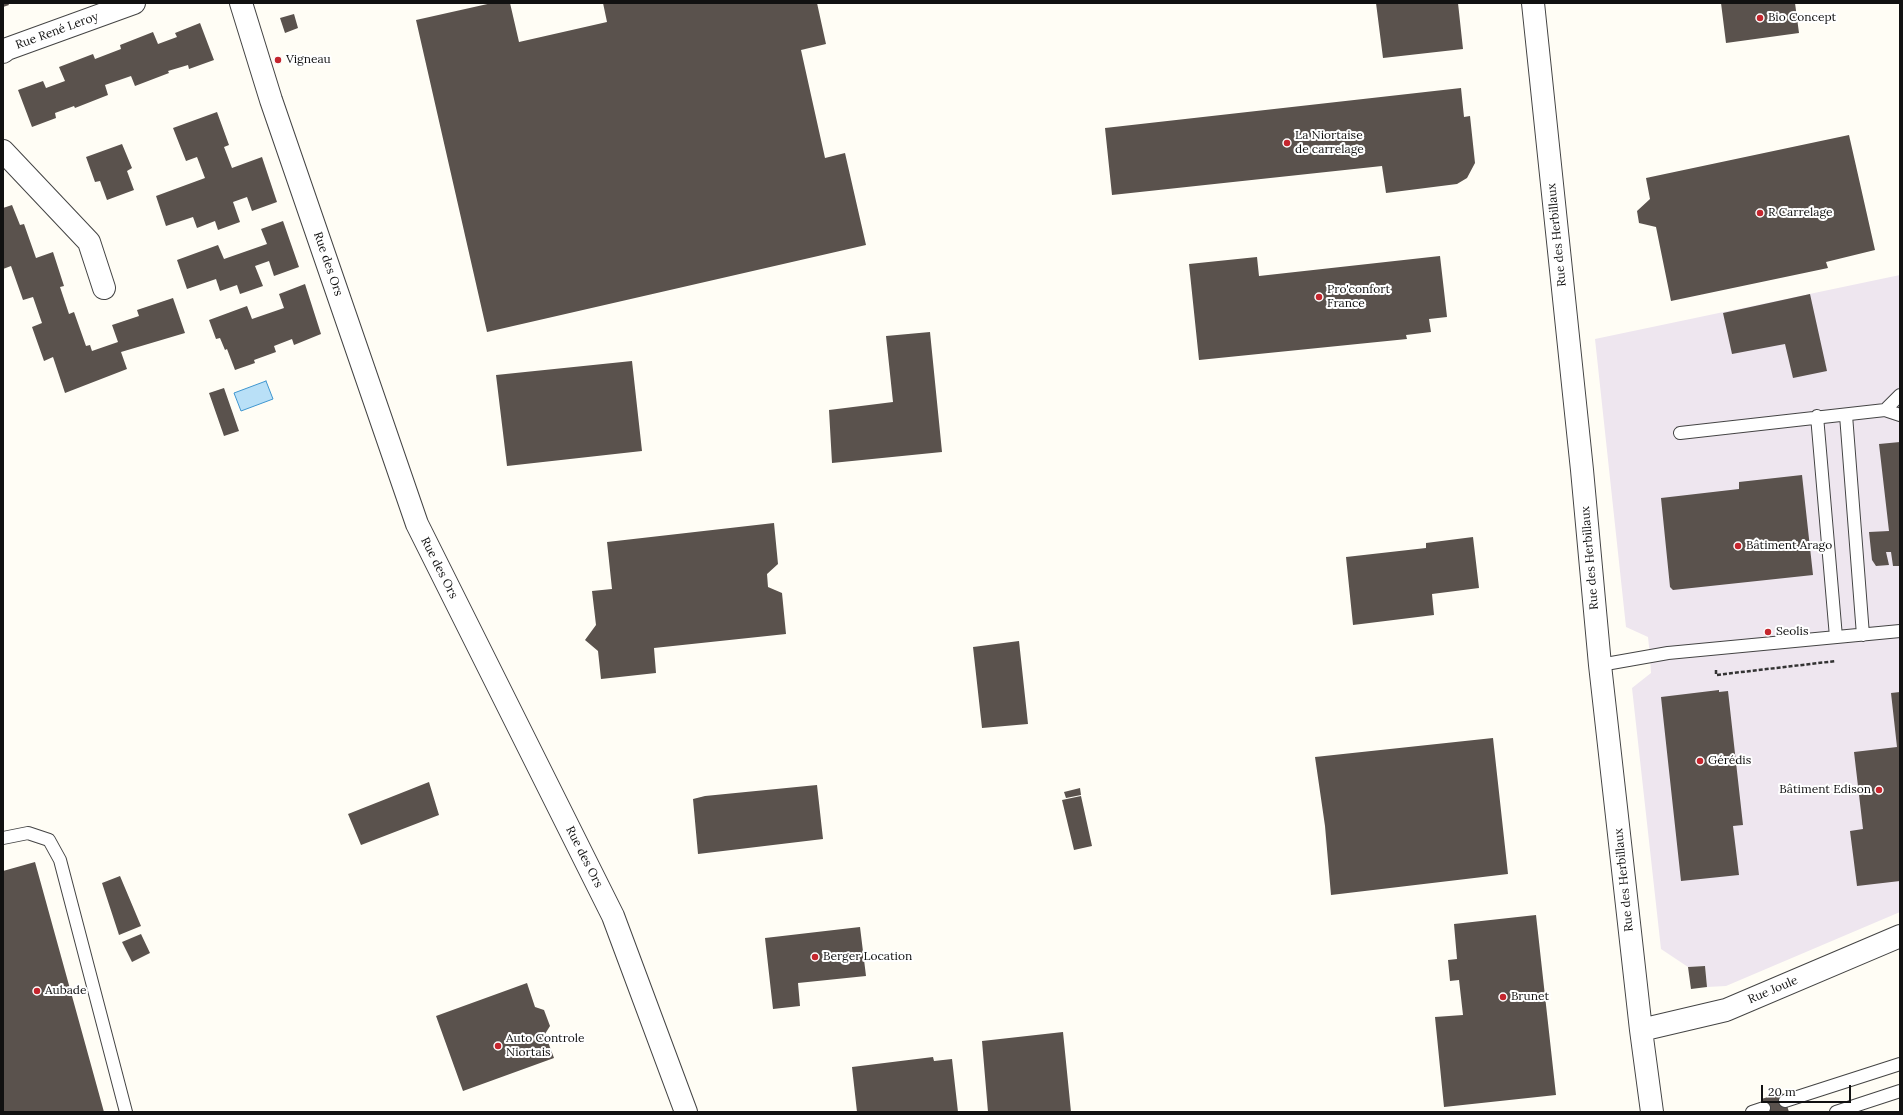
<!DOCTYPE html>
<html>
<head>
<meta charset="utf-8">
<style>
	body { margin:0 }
	#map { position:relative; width:1903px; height:1115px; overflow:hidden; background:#fffdf5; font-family:Lora,serif }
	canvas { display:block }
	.frame { position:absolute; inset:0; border:4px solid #111; pointer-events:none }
	.scale { position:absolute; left:1761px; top:1085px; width:90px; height:18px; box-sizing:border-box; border:2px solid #111; border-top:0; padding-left:5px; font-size:12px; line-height:14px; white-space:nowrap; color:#111; -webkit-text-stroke:3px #fff; paint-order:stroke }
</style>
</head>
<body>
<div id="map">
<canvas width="1903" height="1115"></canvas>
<div class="frame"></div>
<div class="scale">20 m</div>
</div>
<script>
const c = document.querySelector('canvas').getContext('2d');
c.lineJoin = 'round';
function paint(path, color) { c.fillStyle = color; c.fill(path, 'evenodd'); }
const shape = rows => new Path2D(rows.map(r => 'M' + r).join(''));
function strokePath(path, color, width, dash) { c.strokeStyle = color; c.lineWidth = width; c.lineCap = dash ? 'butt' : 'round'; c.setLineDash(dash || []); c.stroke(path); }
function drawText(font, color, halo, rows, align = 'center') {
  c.font = font + ' Lora,serif'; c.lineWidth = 4; c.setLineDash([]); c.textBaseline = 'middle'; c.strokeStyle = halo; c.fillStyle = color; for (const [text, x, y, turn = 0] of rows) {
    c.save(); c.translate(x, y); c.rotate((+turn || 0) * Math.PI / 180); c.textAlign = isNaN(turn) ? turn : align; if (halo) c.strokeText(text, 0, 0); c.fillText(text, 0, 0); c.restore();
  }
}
paint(shape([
	[1900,275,1900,912,1726,986,1707,987,1705,966,1688,967,1661,949,1632,688,1651,673,1650,656,1648,637,1626,627,1595,339]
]), '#eee6ef');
const water = shape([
	[266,381,273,399,241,411,234,393,266,381]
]);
paint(water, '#b9e0f7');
strokePath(water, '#3f96cf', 1);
paint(shape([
	[3,3,8,3,9,5,3,7],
	[492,3,510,3,519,42,607,22,603,3,817,3,826,44,801,50,825,158,845,153,866,245,487,332,416,20],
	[1376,3,1458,3,1463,49,1383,58],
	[1721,3,1795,3,1799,33,1726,43],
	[294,14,298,28,285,33,280,18],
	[200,23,214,60,189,69,188,65,168,71,169,73,135,86,131,76,105,85,108,95,75,108,74,106,55,113,56,118,32,127,18,90,43,81,46,88,65,81,59,67,93,54,95,59,121,49,120,45,153,32,158,44,177,37,175,33],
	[1461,88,1464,117,1470,116,1475,163,1467,178,1457,184,1386,193,1382,166,1112,195,1105,128],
	[217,112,229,145,224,147,232,168,262,157,277,202,252,211,247,197,233,202,240,222,218,230,215,221,197,228,193,217,166,226,156,196,205,178,197,157,186,161,173,128],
	[1849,135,1875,250,1826,262,1828,268,1671,301,1656,227,1639,223,1637,211,1650,199,1646,178],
	[122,144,132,168,127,171,134,190,107,200,100,181,95,182,86,157],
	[12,205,20,225,24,224,36,258,53,252,64,286,60,287,69,314,74,312,86,346,90,345,92,351,118,342,112,325,139,316,137,310,173,298,185,333,121,352,127,369,65,393,53,357,44,361,32,327,42,323,33,297,23,300,11,266,3,269,3,208],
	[283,221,299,267,274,276,269,261,255,266,263,286,240,294,237,285,220,291,216,279,187,289,177,260,218,245,224,259,267,244,261,229],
	[1440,256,1447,317,1429,319,1431,332,1406,335,1407,339,1199,360,1189,264,1257,257,1259,276],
	[305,284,321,334,294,345,292,339,274,346,276,352,254,360,255,363,235,370,227,349,225,350,220,338,216,339,209,320,247,306,252,319,284,308,279,294],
	[1810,294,1827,371,1793,378,1785,344,1732,354,1723,313],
	[930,332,942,452,832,463,829,410,893,402,886,336],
	[632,361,642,451,507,466,496,375],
	[224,388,239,431,224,436,209,393],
	[1900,442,1900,566,1893,566,1891,552,1886,552,1889,565,1876,566,1872,560,1869,532,1889,531,1879,444],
	[1802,475,1813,575,1673,590,1670,587,1661,498,1739,489,1739,482],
	[774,523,778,564,767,574,768,587,782,593,786,634,654,648,656,673,601,679,598,651,585,640,596,625,592,591,612,589,607,542],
	[1473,537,1479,588,1432,594,1434,615,1353,625,1346,557,1426,548,1426,543],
	[1019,641,1028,724,982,728,973,647],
	[1719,690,1719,692,1728,691,1743,825,1733,826,1739,875,1681,881,1661,697],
	[1900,692,1900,881,1857,886,1850,831,1863,829,1854,752,1897,747,1891,693],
	[1493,738,1508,874,1331,895,1325,826,1315,757],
	[429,782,439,815,361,845,348,814],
	[817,785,823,839,698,854,693,799,705,796],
	[1080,788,1081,795,1066,798,1064,792],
	[1081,796,1092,846,1074,850,1062,800],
	[35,862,104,1112,3,1112,3,871],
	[120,876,141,926,119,935,102,883],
	[1536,915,1556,1095,1444,1107,1435,1017,1463,1015,1459,980,1450,981,1448,960,1457,959,1454,924],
	[860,927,866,976,798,983,800,1006,773,1009,765,938],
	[141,934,150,953,132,962,122,942],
	[1705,966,1707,987,1691,989,1688,967],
	[527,983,535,1007,544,1010,550,1026,545,1034,554,1058,463,1091,436,1016],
	[1063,1032,1071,1112,988,1112,982,1041],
	[933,1057,934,1061,952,1059,958,1112,857,1112,852,1067],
	[1783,1093,1789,1112,1765,1112,1761,1099]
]), '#5a524d');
const service = shape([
	[1885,410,1900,395],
	[1846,415,1863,635],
	[1817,416,1836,637],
	[1680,433,1885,410,1900,415],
	[1600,665,1668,653,1900,631],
	[3,838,28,833,49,840,60,860,126,1112],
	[1785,1101,1900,1064],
	[1752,1112,1764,1108],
	[1836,1112,1900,1091]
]);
const minor = shape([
	[241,3,271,100,417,524,613,916,686,1112],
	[1533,3,1582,470,1600,665,1641,1030,1652,1112],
	[3,52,7,49,134,3],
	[3,151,89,242,104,288],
	[1641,1030,1726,1010,1900,936]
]);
strokePath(service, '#444', 14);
strokePath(minor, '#444', 24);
strokePath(shape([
	[1716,670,1716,675,1836,661]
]), '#333', 2.5, [4, 2]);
strokePath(service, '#fff', 12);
strokePath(minor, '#fff', 22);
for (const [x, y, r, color] of [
	[1760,18,4,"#c4262e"],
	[278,60,4,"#c4262e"],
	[1287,143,4,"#c4262e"],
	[1760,213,4,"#c4262e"],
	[1319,297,4,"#c4262e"],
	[1738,546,4,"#c4262e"],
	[1768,632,4,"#c4262e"],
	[1700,761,4,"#c4262e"],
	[1879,790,4,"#c4262e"],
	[815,957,4,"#c4262e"],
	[37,991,4,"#c4262e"],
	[1503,997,4,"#c4262e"],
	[498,1046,4,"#c4262e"]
]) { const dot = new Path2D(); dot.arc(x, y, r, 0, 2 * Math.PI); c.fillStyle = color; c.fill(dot); strokePath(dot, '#fff', 1.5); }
drawText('12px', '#111', '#fff', [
	["Bio Concept",1768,18],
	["Vigneau",286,60],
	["La Niortaise",1295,136],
	["de carrelage",1295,150],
	["R Carrelage",1768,213],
	["Pro'confort",1327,290],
	["France",1327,304],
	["Bâtiment Arago",1746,546],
	["Seolis",1776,632],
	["Gérédis",1708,761],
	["Bâtiment Edison",1871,790,"right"],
	["Berger Location",823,957],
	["Aubade",45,991],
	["Brunet",1511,997],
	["Auto Controle",506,1039],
	["Niortais",506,1053]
], 'left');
drawText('12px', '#111', '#fff', [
	["Rue René Leroy",57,31,-20],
	["Rue des Herbillaux",1557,235,-96],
	["Rue des Ors",328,264,71],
	["Rue des Herbillaux",1590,558,-95],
	["Rue des Ors",439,568,63],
	["Rue des Ors",584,857,63],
	["Rue des Herbillaux",1624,880,-96],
	["Rue Joule",1773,990,-23]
]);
</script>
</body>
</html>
